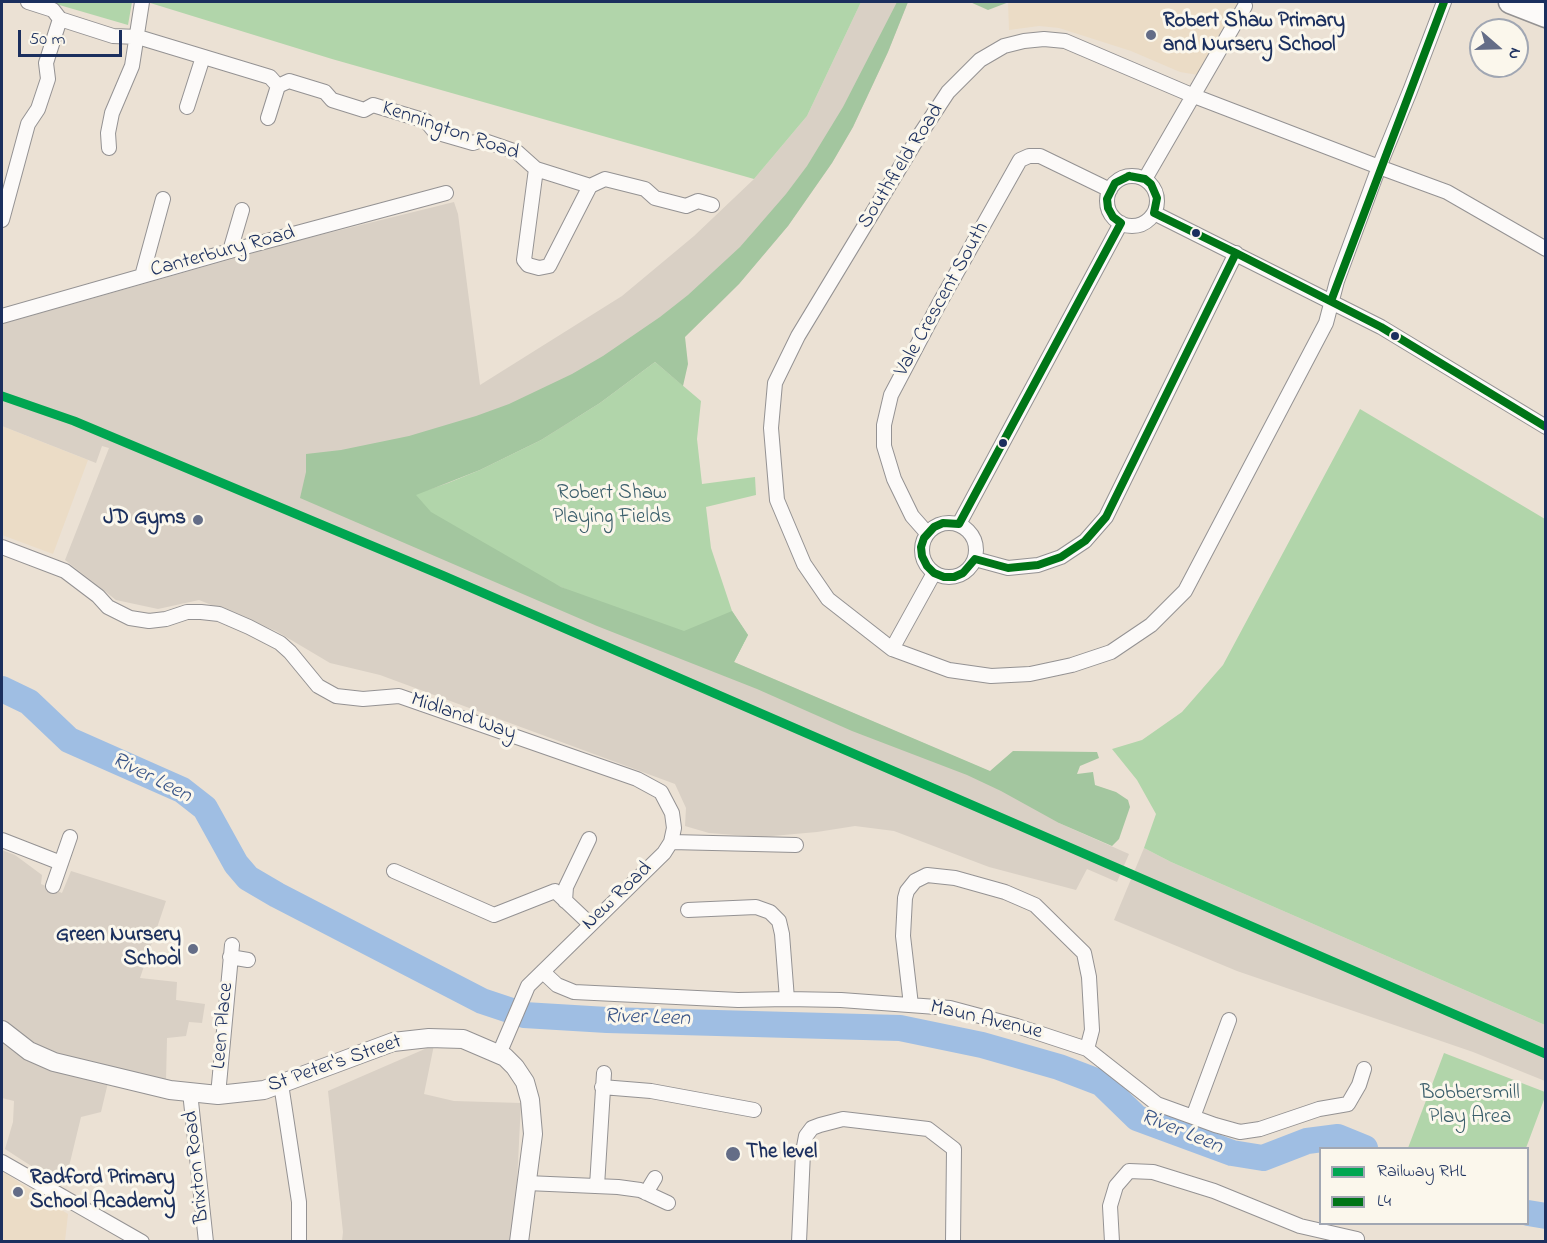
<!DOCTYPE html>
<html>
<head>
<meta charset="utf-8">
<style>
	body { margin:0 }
	#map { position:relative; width:1547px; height:1243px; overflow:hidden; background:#ebe1d4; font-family:"Indie Flower",sans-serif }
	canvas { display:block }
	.frame { position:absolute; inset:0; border:3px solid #1b2f5e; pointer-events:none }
	.legend { position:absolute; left:1319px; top:1147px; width:210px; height:78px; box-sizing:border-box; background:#fbf7ec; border:2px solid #a1a7b3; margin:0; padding:8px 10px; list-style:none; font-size:18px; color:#1b2f5e }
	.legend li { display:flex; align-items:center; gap:12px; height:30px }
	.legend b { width:30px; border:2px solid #a1a7b3 }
	.north { position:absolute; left:1469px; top:18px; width:60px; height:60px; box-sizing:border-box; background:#fbf7ec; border:2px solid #a1a7b3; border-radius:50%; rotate:110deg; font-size:16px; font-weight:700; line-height:24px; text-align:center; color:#1b2f5e }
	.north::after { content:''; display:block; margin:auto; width:21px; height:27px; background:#646d87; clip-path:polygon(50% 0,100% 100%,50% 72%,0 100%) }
	.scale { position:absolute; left:18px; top:30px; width:104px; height:27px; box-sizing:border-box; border:3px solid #1b2f5e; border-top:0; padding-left:8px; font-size:18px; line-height:21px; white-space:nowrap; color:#1b2f5e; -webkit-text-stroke:4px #fbf7ec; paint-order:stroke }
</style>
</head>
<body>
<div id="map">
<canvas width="1547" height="1243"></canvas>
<div class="frame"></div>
<ul class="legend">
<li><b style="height:8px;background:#00a651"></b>Railway RHL</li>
<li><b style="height:8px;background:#007517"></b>L4</li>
</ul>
<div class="north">N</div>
<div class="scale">50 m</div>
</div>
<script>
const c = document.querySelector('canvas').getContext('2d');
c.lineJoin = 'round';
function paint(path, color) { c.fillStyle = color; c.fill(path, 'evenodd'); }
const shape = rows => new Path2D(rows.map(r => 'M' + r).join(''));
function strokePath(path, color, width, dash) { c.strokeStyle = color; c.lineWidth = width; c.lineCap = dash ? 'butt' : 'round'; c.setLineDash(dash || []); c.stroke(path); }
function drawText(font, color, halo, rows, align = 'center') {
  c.font = font + ' "Indie Flower",sans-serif'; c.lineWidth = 6; c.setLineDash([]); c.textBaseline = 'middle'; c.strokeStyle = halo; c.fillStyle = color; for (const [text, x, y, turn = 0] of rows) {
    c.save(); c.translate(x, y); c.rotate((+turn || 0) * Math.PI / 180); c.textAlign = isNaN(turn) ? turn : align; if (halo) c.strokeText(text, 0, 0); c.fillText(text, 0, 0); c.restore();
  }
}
paint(shape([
	[1008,2,1240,2,1198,75,1180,72,1131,51,1059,28,1039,26,1009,30],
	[2,426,88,460,53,554,2,535],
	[2,1171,68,1214,65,1241,2,1241]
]), '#ebdcc6');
paint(shape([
	[861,2,908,2,888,52,853,127,832,163,788,226,739,284,712,311,571,422,541,440,448,483,416,495,734,662,1059,801,1059,823,1129,854,1117,882,1087,869,1076,890,989,867,894,831,855,826,817,832,761,837,709,833,685,826,686,808,675,784,380,675,330,663,276,631,199,600,158,609,116,600,65,560,109,448,102,446,96,463,2,426,2,324,292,242,454,202,458,214,480,385,622,296,694,236,754,179,807,116],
	[1144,848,1171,862,1545,1025,1545,1081,1473,1052,1237,971,1114,920],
	[2,850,15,855,42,875,41,884,62,893,71,871,166,901,140,978,177,982,176,1000,205,1004,202,1023,189,1022,186,1036,167,1038,166,1081,111,1070,101,1112,81,1117,65,1183,39,1171,5,1149,13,1122,14,1101,2,1098],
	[434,1045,424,1094,454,1101,521,1103,514,1241,342,1241,343,1232,328,1091]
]), '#d9d0c5');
paint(shape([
	[49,2,132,2,128,25],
	[147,2,861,2,807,116,754,179,332,59],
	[655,362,701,401,697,439,702,484,755,477,756,495,706,507,711,548,732,611,748,635,734,662,561,587,383,505,448,483,480,470,541,440,600,403],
	[1360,409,1545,519,1545,1025,1171,862,1144,848,1156,814,1137,780,1112,749,1142,740,1182,712,1223,665],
	[1444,1053,1545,1092,1545,1097,1526,1148,1408,1148]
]), '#b1d5aa');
paint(shape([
	[897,2,908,2,888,52,853,127,832,163,788,226,739,284,685,337,688,364,683,386,655,362,600,403,541,440,480,470,416,495,431,512,561,587,684,631,732,611,748,635,734,662,990,771,1013,751,1097,752,1099,758,1080,766,1077,774,1093,772,1095,785,1116,792,1128,800,1130,807,1119,839,1112,846,1059,823,1001,791,967,775,852,731,757,689,597,626,300,498,306,472,306,454,341,450,409,436,476,416,509,404,572,374,603,356,660,317,688,295,740,247,786,194,807,166,843,107],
	[970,2,1009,2,988,10]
]), '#a3c69f');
strokePath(shape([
	[2,689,29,702,69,740,182,790,205,808,236,864,248,878,277,895,482,1001,524,1015,607,1020,900,1028,982,1045,1059,1067,1101,1083,1137,1118,1232,1153,1263,1158,1307,1141,1338,1137,1365,1148],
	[1528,1213,1546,1216]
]), '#9fbee3', 26);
const minor = shape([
	[28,2,53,10,60,19,113,36,138,37,270,77,278,86,289,81,325,92,332,100,364,110,373,105,426,121,435,132,473,143,482,140,517,152,536,169,590,186,605,179,645,189,655,198,686,206,698,201,712,205],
	[1444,2,1410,91,1379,167,1337,281,1326,323,1185,591,1151,625,1111,652,1072,665,1030,674,991,676,949,670,892,649,828,599,804,564,777,500,771,428,775,383,798,336,919,136,948,92,980,60,1004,46,1024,41,1044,39,1065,41,1194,96,1379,167,1447,192,1546,249],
	[187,107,203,57],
	[268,118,278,86],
	[109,148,108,133,112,113,132,66,142,2],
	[536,169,524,260,528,265,539,268,549,266,590,186],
	'1107 201a25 25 0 1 1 50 0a25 25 0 1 1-50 0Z',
	[1145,179,1245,6],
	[1154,213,1381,327,1546,427],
	[2,220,28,124,38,109,48,79,46,63,60,19],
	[230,251,242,210],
	[142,276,163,199],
	[2,316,230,251,446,193],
	'922 550a27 27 0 1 1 54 0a27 27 0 1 1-54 0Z',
	[959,524,1121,223],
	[927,533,912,516,894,479,884,446,884,425,891,395,939,304,1020,160,1029,156,1040,156,1110,190],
	[2,547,65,571,98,596,108,607,130,618,149,621,166,619,187,612,201,612,219,614,249,627,280,643,290,652,318,686,336,696,363,699,399,696,637,779,661,792,672,813,674,828,671,842,664,853,528,986,499,1054],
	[975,559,1008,568,1038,565,1061,557,1085,541,1106,517,1236,253],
	[892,649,934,573],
	[2,840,61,863],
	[671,842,796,845],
	[394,871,494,915,555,891,590,924],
	[53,886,70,837],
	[565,901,566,887,589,839],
	[688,910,756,907,770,912,779,921,782,934,787,999],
	[230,957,248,960],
	[543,972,557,985,574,992,738,1000,787,999,841,1000,950,1008,1017,1026,1087,1049,1157,1104,1215,1125,1240,1132,1260,1129,1319,1109,1348,1104,1359,1085,1364,1069],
	[911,1005,903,936,905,898,907,891,915,881,927,875,955,878,1005,892,1035,905,1084,953,1089,977,1092,1030,1087,1049],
	[281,1084,299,1202,299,1242],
	[602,1087,651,1091,754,1110],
	[190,1092,206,1242],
	[218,1095,232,945],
	[1193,1117,1229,1020],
	[2,1162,142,1242],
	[527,1183,618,1187,640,1190,668,1203],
	[597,1186,604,1073],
	[646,1193,655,1178],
	[799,1242,803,1152,806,1136,812,1128,820,1125,843,1119,928,1129,954,1149,953,1242],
	[1112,1242,1110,1206,1116,1186,1129,1171,1153,1172,1214,1191,1300,1226,1357,1239]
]);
const tertiary = shape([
	[2,1030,29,1051,54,1062,170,1090,218,1095,264,1090,393,1042,429,1038,463,1039,505,1057,515,1067,525,1082,530,1100,533,1134,519,1242]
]);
const trunk = shape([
	[1510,2,1546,16]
]);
strokePath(minor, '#949293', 16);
strokePath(tertiary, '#949293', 20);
strokePath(trunk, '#949293', 25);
strokePath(minor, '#fcfaf9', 14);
strokePath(tertiary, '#fcfaf9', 18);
strokePath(trunk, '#fcfaf9', 22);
strokePath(shape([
	[1129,176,1145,179,1151,184,1157,198,1154,213,1236,253,1106,517,1085,541,1061,557,1038,565,1008,568,975,559,963,573,954,577,944,577,934,573,927,566,922,556,921,547,924,538,934,527,943,523,959,524,1121,223,1113,217,1108,208,1107,199,1115,183,1129,176],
	[1236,253,1381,327,1546,427],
	[1331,301,1444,2]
]), '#007517', 8);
strokePath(shape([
	[2,396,74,421,444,576,1546,1054]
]), '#00a651', 9);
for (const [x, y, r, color] of [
	[1151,35,6,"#646d87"],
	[1196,233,5,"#1b2f5e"],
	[1395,336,5,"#1b2f5e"],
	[1003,443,5,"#1b2f5e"],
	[198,520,6,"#646d87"],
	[193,949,6,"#646d87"],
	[733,1154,8,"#646d87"],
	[18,1192,6,"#646d87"]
]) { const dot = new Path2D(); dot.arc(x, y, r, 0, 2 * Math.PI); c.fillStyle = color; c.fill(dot); strokePath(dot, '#fbf7ec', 2); }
drawText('bold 21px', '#1b2f5e', '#fbf7ec', [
	["Robert Shaw Primary",1163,23],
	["and Nursery School",1163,47],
	["JD Gyms",186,520,"right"],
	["Green Nursery",181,937,"right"],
	["School",181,961,"right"],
	["The level",746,1154],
	["Radford Primary",30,1180],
	["School Academy",30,1204]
], 'left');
drawText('21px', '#1b2f5e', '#fbf7ec', [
	["Kennington Road",450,132,19],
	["Southfield Road",902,167,-58],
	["Canterbury Road",223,253,-15],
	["Vale Crescent South",943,300,-61],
	["Midland Way",463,718,19],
	["New Road",618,897,-44],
	["Maun Avenue",986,1021,13],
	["Leen Place",224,1026,-85],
	["St Peter's Street",335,1065,-19],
	["Brixton Road",198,1167,-96]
]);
drawText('21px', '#3a5e6b', '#fbf7ec', [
	["Robert Shaw",612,495],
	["Playing Fields",612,519],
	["Bobbersmill",1470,1095],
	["Play Area",1470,1119]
]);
drawText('italic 22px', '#395588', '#fbf7ec', [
	["River Leen",151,779,27],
	["River Leen",647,1019,2],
	["River Leen",1181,1133,22]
]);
</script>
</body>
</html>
